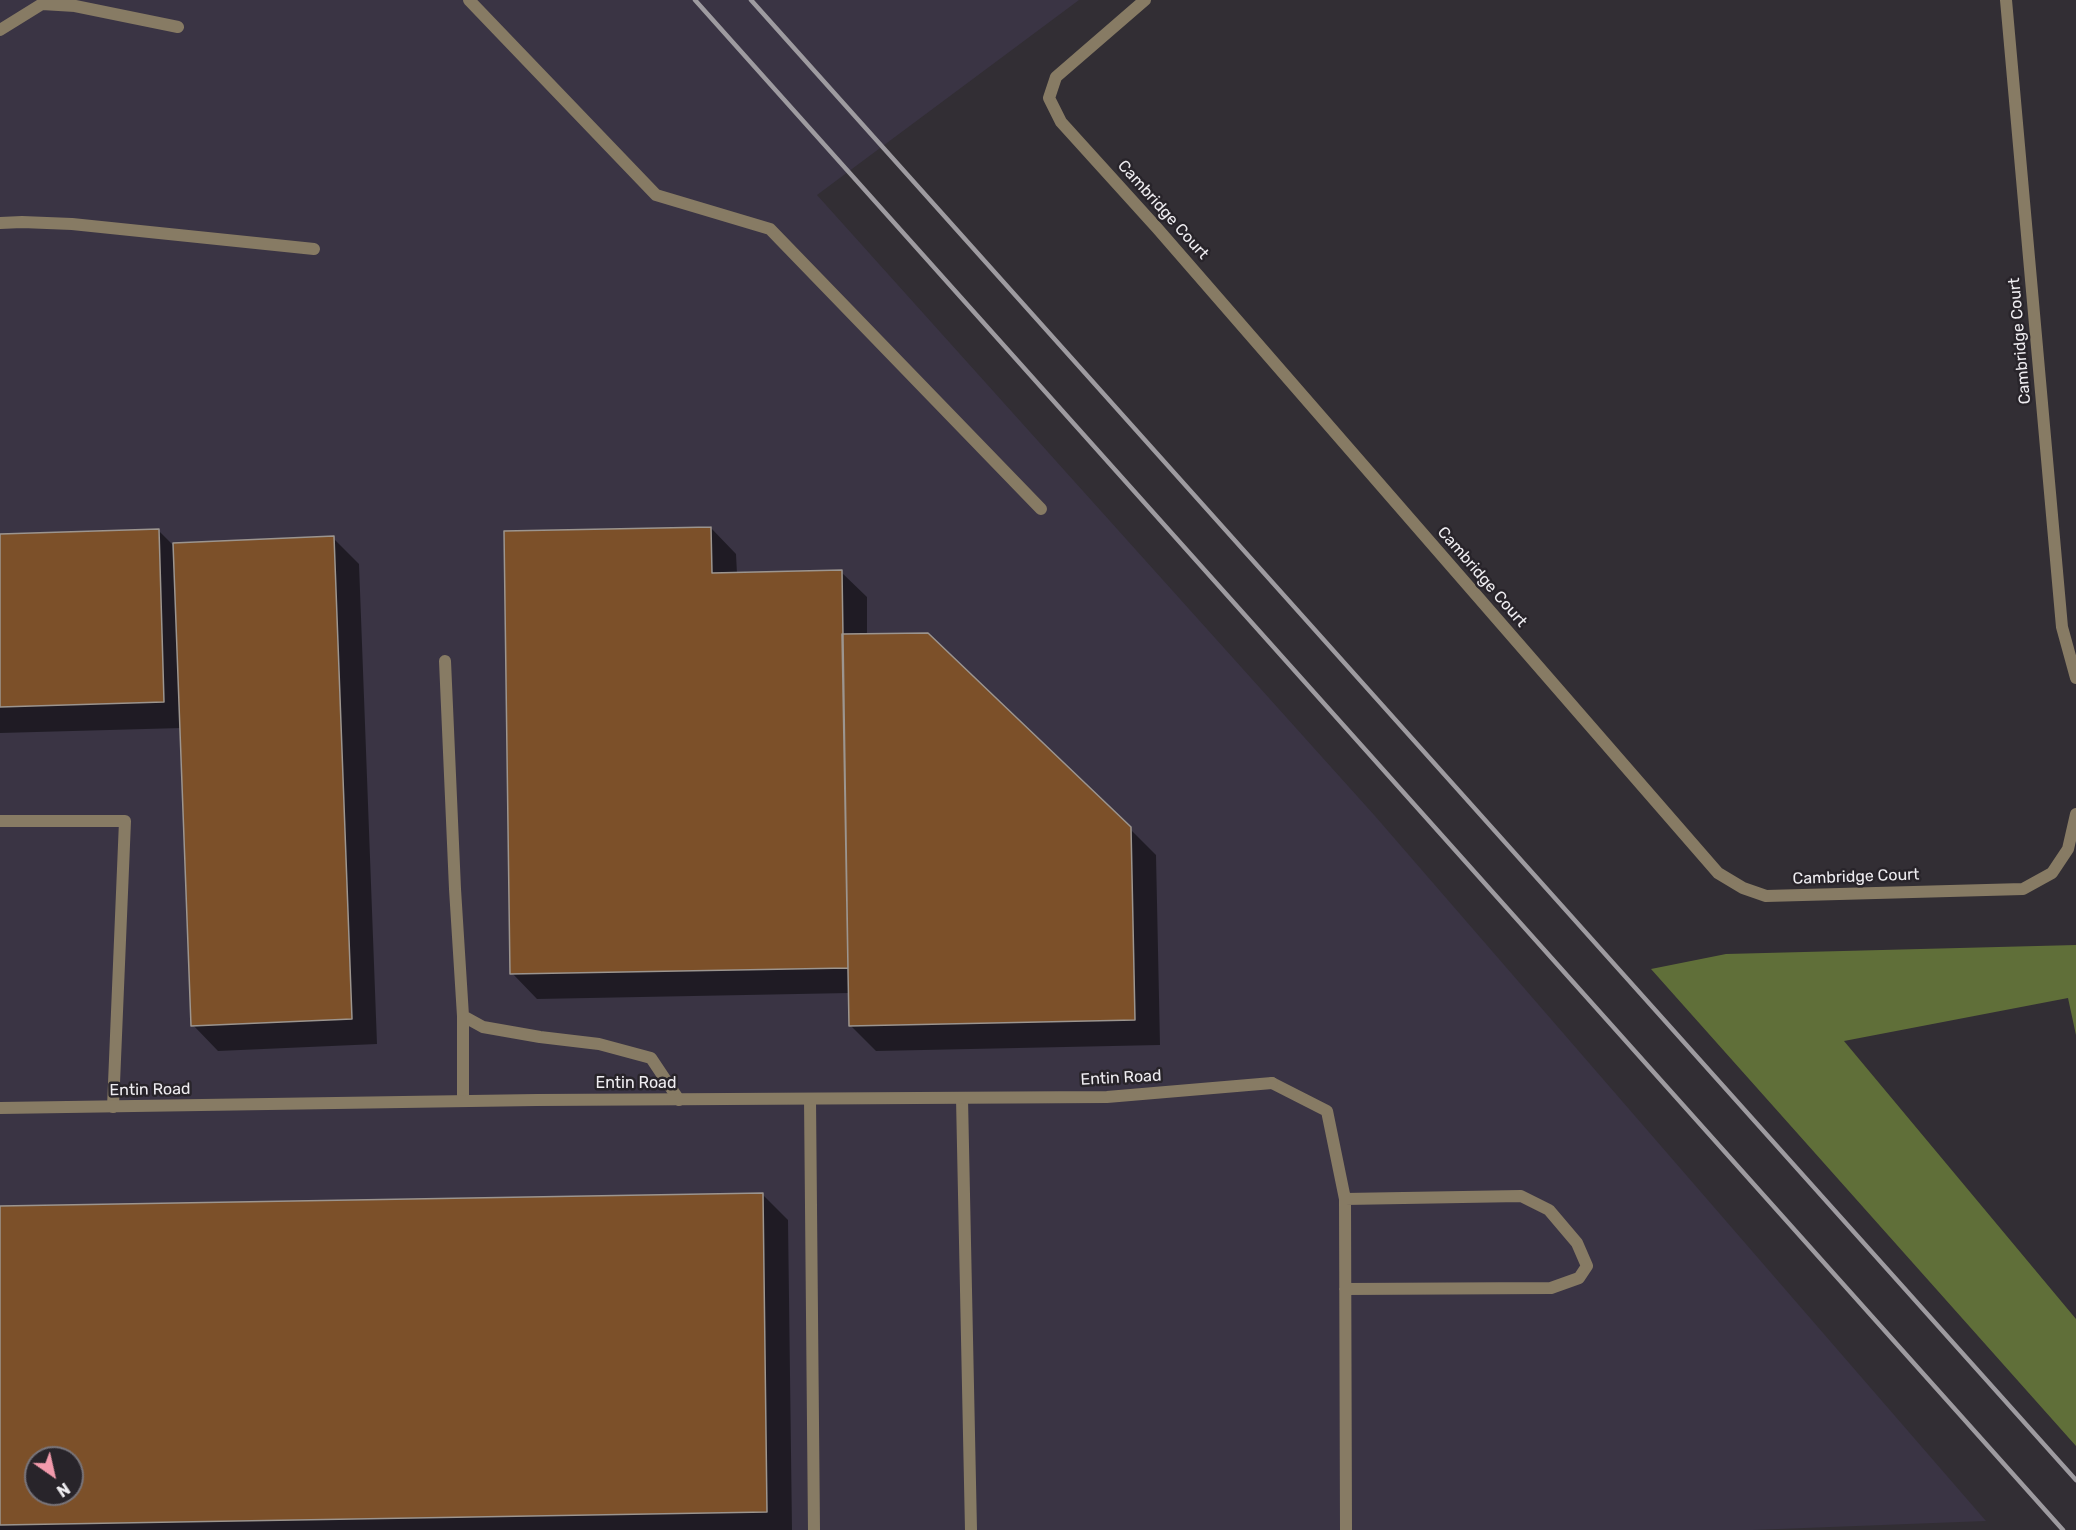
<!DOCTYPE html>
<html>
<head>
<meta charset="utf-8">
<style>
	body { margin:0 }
	#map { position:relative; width:2076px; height:1530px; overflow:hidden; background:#322e34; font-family:Rubik,sans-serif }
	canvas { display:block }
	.north { position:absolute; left:24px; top:1446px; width:60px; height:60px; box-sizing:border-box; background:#28242a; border:2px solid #78747a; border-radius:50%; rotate:146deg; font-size:16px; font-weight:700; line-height:24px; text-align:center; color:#efedf1 }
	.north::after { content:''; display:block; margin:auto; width:21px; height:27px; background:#f29aac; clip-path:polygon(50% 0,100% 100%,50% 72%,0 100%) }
</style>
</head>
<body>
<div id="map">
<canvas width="2076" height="1530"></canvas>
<div class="north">N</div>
</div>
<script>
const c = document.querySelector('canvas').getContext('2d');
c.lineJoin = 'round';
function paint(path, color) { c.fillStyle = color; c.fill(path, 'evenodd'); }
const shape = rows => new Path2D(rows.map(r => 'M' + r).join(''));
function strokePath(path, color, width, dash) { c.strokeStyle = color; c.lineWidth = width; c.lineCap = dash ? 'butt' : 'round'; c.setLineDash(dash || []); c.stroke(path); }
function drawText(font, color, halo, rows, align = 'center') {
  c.font = font + ' Rubik,sans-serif'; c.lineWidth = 5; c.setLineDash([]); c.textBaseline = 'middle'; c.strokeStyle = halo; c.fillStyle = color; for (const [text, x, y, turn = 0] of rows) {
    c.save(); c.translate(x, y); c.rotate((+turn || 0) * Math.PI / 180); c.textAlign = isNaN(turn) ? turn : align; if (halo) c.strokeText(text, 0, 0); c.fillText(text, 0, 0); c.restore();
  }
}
paint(shape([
	[0,0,1079,0,817,195,1375,816,1986,1521,1753,1530,0,1530],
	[36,1458,72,1458,72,1494,36,1494]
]), '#3a3444');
paint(shape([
	[2076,945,2076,1035,2068,998,1844,1041,2076,1319,2076,1446,1651,969,1726,954]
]), '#606f39');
paint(shape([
	[711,528,736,554,737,574,841,572,867,597,867,635,1130,829,1156,855,1160,1045,876,1051,851,1026,850,993,537,999,512,973],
	[159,531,173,545,333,538,359,564,377,1044,218,1051,193,1025,182,728,0,733,0,535],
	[762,1194,788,1220,792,1530,0,1530,0,1207],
	[36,1458,72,1458,72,1494,36,1494]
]), '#0007');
const building = shape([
	[711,527,712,573,842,570,848,968,510,974,504,531,711,527],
	[159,529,164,702,0,707,0,534,159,529],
	[334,536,352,1019,191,1026,173,543,334,536],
	[928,633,1131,827,1135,1020,849,1026,842,634,928,633],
	[763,1193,767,1512,0,1525,0,1206,763,1193],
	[36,1458,72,1458,72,1494,36,1494,36,1458]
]);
paint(building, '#7c5029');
strokePath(building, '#9c958f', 1.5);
strokePath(shape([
	[469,0,656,195,770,229,1041,509],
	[0,30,42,4,75,6,178,27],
	[0,223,22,222,72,224,314,249],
	[445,661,455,889,463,1016,483,1027,540,1037,599,1044,651,1058,679,1100],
	[0,821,125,821,113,1107],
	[1272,1083,1327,1111,1345,1199,1346,1530],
	[962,1098,971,1530],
	[810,1099,814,1530],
	[463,1101,463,1016],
	[1345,1289,1551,1288,1579,1278,1587,1266,1577,1243,1549,1210,1521,1196,1345,1199]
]), '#877b64', 12);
strokePath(shape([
	[1145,0,1056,77,1049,98,1061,122,1157,228,1718,873,1743,888,1766,896,2023,889,2052,873,2068,849,2076,814],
	[2006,0,2062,627,2076,678],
	[0,1108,537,1100,1107,1097,1272,1083]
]), '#877b64', 12);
strokePath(shape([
	[695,0,2063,1530],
	[751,0,2076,1480]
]), '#9e9ba0', 4.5);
drawText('16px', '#efedf1', '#28242a', [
	["Cambridge Court",1163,210,48],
	["Cambridge Court",2020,341,-95],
	["Cambridge Court",1482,577,49],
	["Cambridge Court",1856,877,-2],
	["Entin Road",1121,1078,-3],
	["Entin Road",636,1083],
	["Entin Road",150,1090,-1]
]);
</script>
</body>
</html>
